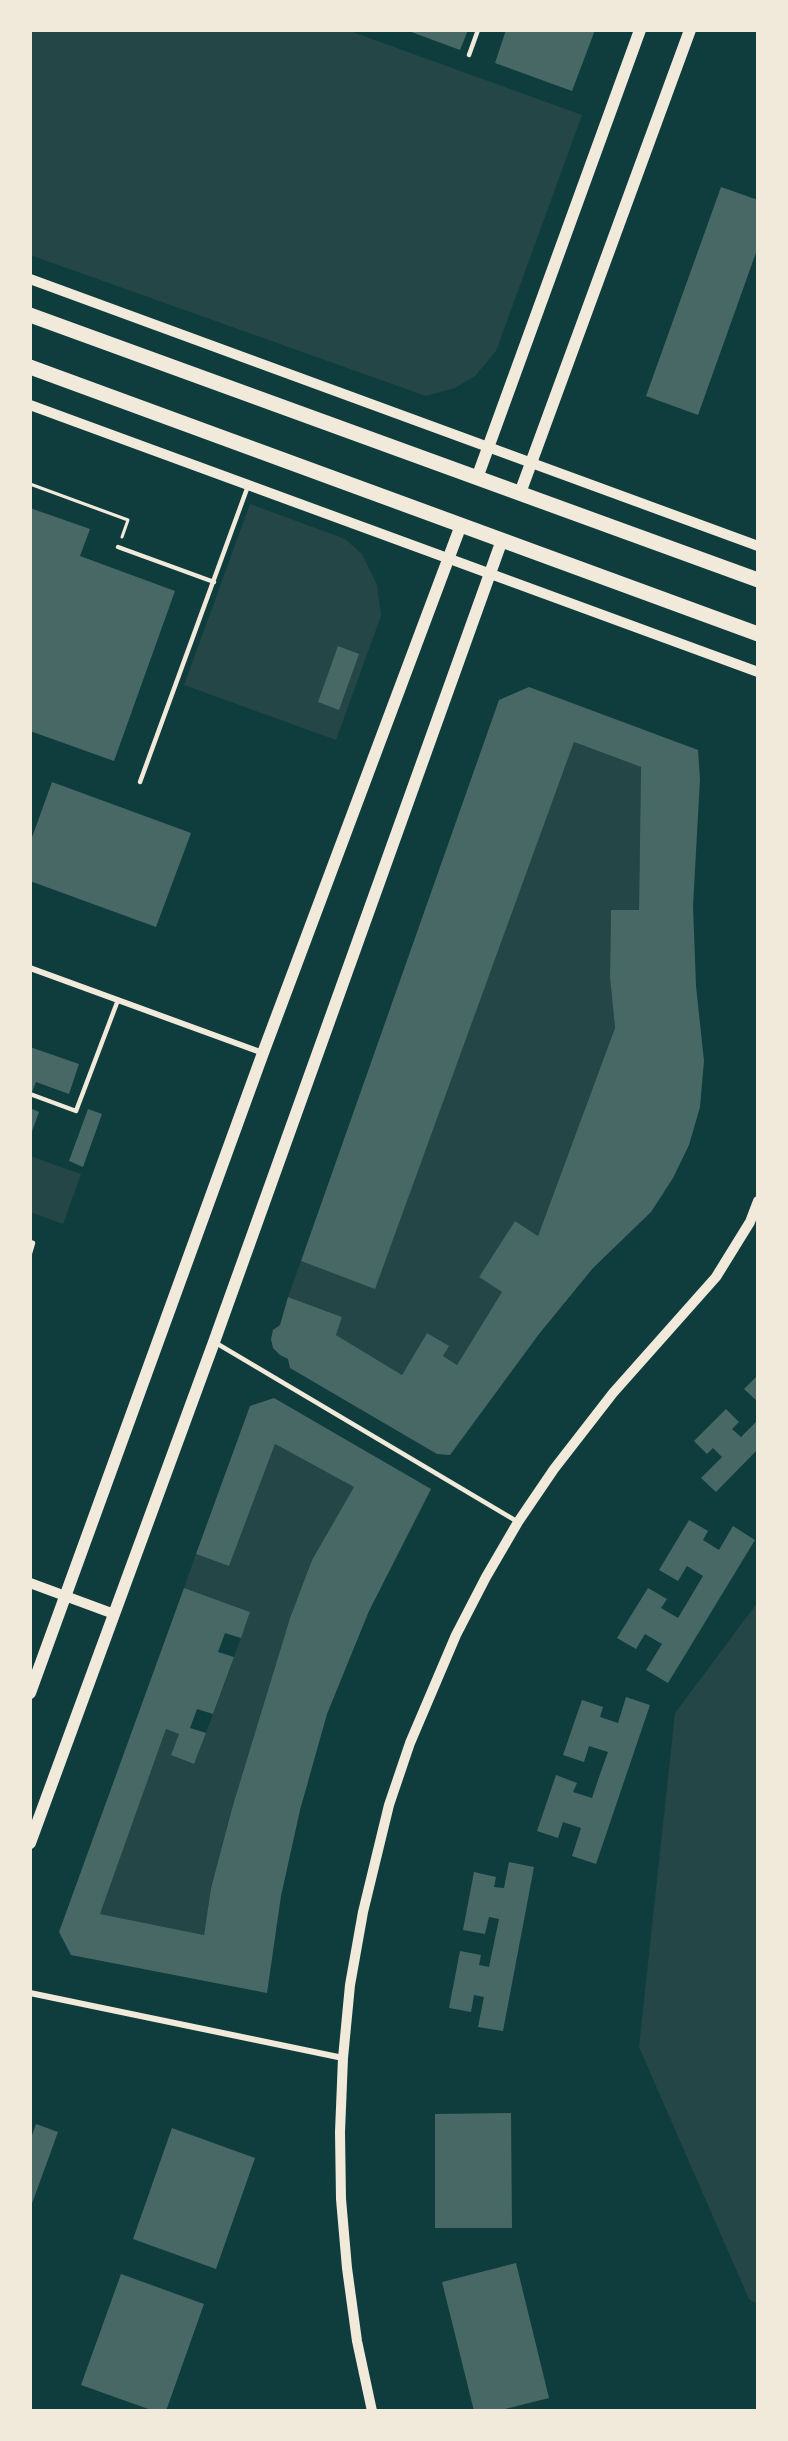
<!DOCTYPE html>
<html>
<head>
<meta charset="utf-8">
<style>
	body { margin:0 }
	#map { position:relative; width:788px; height:2441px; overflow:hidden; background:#0f3d3e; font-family:Manrope,sans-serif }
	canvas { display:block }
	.frame { position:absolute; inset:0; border:32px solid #f1e9da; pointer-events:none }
</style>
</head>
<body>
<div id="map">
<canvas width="788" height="2441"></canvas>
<div class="frame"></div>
</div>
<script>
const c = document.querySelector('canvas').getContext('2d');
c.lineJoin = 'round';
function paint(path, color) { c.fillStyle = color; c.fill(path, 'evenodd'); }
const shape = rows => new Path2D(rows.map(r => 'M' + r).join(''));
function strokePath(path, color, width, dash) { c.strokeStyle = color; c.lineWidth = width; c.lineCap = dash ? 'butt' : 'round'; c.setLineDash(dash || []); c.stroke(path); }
paint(shape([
	[30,30,347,30,582,115,496,351,475,376,455,388,426,396,30,255],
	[250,504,345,539,362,554,377,585,381,616,336,740,184,685],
	[574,742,641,767,639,910,611,910,610,977,615,1028,538,1236,515,1221,479,1277,502,1292,457,1365,443,1356,448,1346,427,1333,402,1375,336,1335,342,1317,288,1297,301,1261,375,1288],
	[30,1156,81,1174,63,1224,30,1212],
	[275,1444,354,1487,312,1560,290,1618,233,1805,211,1888,204,1935,100,1914,166,1729,179,1734,171,1755,194,1764,223,1688,250,1612,184,1588,196,1554,229,1566],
	[758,1602,758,2305,749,2299,639,2047,675,1713]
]), '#244646');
paint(shape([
	[406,30,468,30,460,50],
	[506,30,595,30,572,91,495,63],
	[721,187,758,200,758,247,698,415,646,396],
	[30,508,90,529,80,556,175,591,114,761,30,731],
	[338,646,359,654,339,710,318,702],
	[529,687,698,750,700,779,693,906,696,986,704,1061,700,1107,689,1145,673,1178,651,1212,593,1268,539,1334,450,1455,437,1454,290,1368,288,1359,280,1355,273,1348,271,1339,273,1330,280,1325,288,1297,342,1317,336,1335,402,1375,427,1333,449,1346,443,1356,457,1365,502,1292,479,1277,515,1221,538,1236,615,1028,610,977,611,910,639,910,641,767,574,742,375,1289,301,1261,499,700],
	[52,782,191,833,156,927,30,881,30,843],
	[30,1047,79,1064,69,1094,36,1082,30,1097],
	[30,1108,39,1112,30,1137],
	[88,1109,102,1114,83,1167,69,1161],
	[758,1375,758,1402,744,1389],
	[274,1398,431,1489,369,1611,327,1714,300,1810,281,1896,267,1993,71,1955,59,1932,184,1588,250,1612,241,1638,225,1633,218,1652,234,1657,213,1714,197,1709,190,1728,206,1733,194,1764,171,1755,179,1734,166,1729,100,1914,204,1935,211,1888,233,1805,290,1618,312,1560,354,1487,275,1444,229,1566,196,1554,250,1406],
	[726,1409,739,1422,732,1429,741,1437,758,1420,758,1449,716,1492,701,1478,722,1457,713,1448,707,1454,694,1441],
	[689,1520,708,1531,703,1540,719,1550,733,1526,755,1540,668,1683,646,1670,662,1644,645,1634,636,1649,617,1638,648,1588,667,1599,661,1608,678,1618,703,1576,687,1566,678,1581,659,1570],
	[626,1697,650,1705,596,1864,572,1856,581,1828,563,1822,558,1838,537,1831,556,1775,577,1783,573,1792,592,1798,599,1777,608,1752,589,1746,584,1762,563,1755,582,1700,603,1707,600,1717,618,1723],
	[509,1862,534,1867,503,2031,478,2027,484,1997,474,1995,471,2012,449,2008,460,1951,481,1955,479,1965,489,1967,499,1919,489,1917,485,1934,463,1930,474,1872,496,1877,494,1887,504,1888],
	[511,2113,512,2228,435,2228,435,2114],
	[36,2124,58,2132,30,2209,30,2141],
	[172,2128,255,2158,216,2269,133,2239],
	[516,2263,549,2398,497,2411,474,2411,442,2282],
	[121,2274,204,2304,166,2411,154,2411,81,2385]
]), '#486865');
strokePath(shape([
	[30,484,128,520,122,537]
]), '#f1e9da', 3);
strokePath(shape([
	[469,55,478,30],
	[118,547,214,582],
	[140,782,248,486],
	[30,1094,76,1111,118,1000],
	[30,1242,33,1243,30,1253],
	[216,1343,518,1522]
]), '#f1e9da', 4.5);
strokePath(shape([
	[30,968,263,1053],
	[30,1993,343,2058]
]), '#f1e9da', 6);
strokePath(shape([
	[30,279,758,546],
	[30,405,758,672],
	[30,1583,114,1614],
	[372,2411,357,2341,347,2268,341,2199,340,2132,343,2058,350,1985,363,1912,389,1805,410,1743,456,1635,486,1577,518,1522,554,1469,613,1393,716,1277,750,1222,758,1201]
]), '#f1e9da', 10);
strokePath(shape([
	[477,478,640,30],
	[520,493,690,30],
	[30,1693,263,1053,461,525],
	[30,1843,214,1342,502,540]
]), '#f1e9da', 12);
strokePath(shape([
	[30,315,758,580],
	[30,367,758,634]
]), '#f1e9da', 15);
</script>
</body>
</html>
